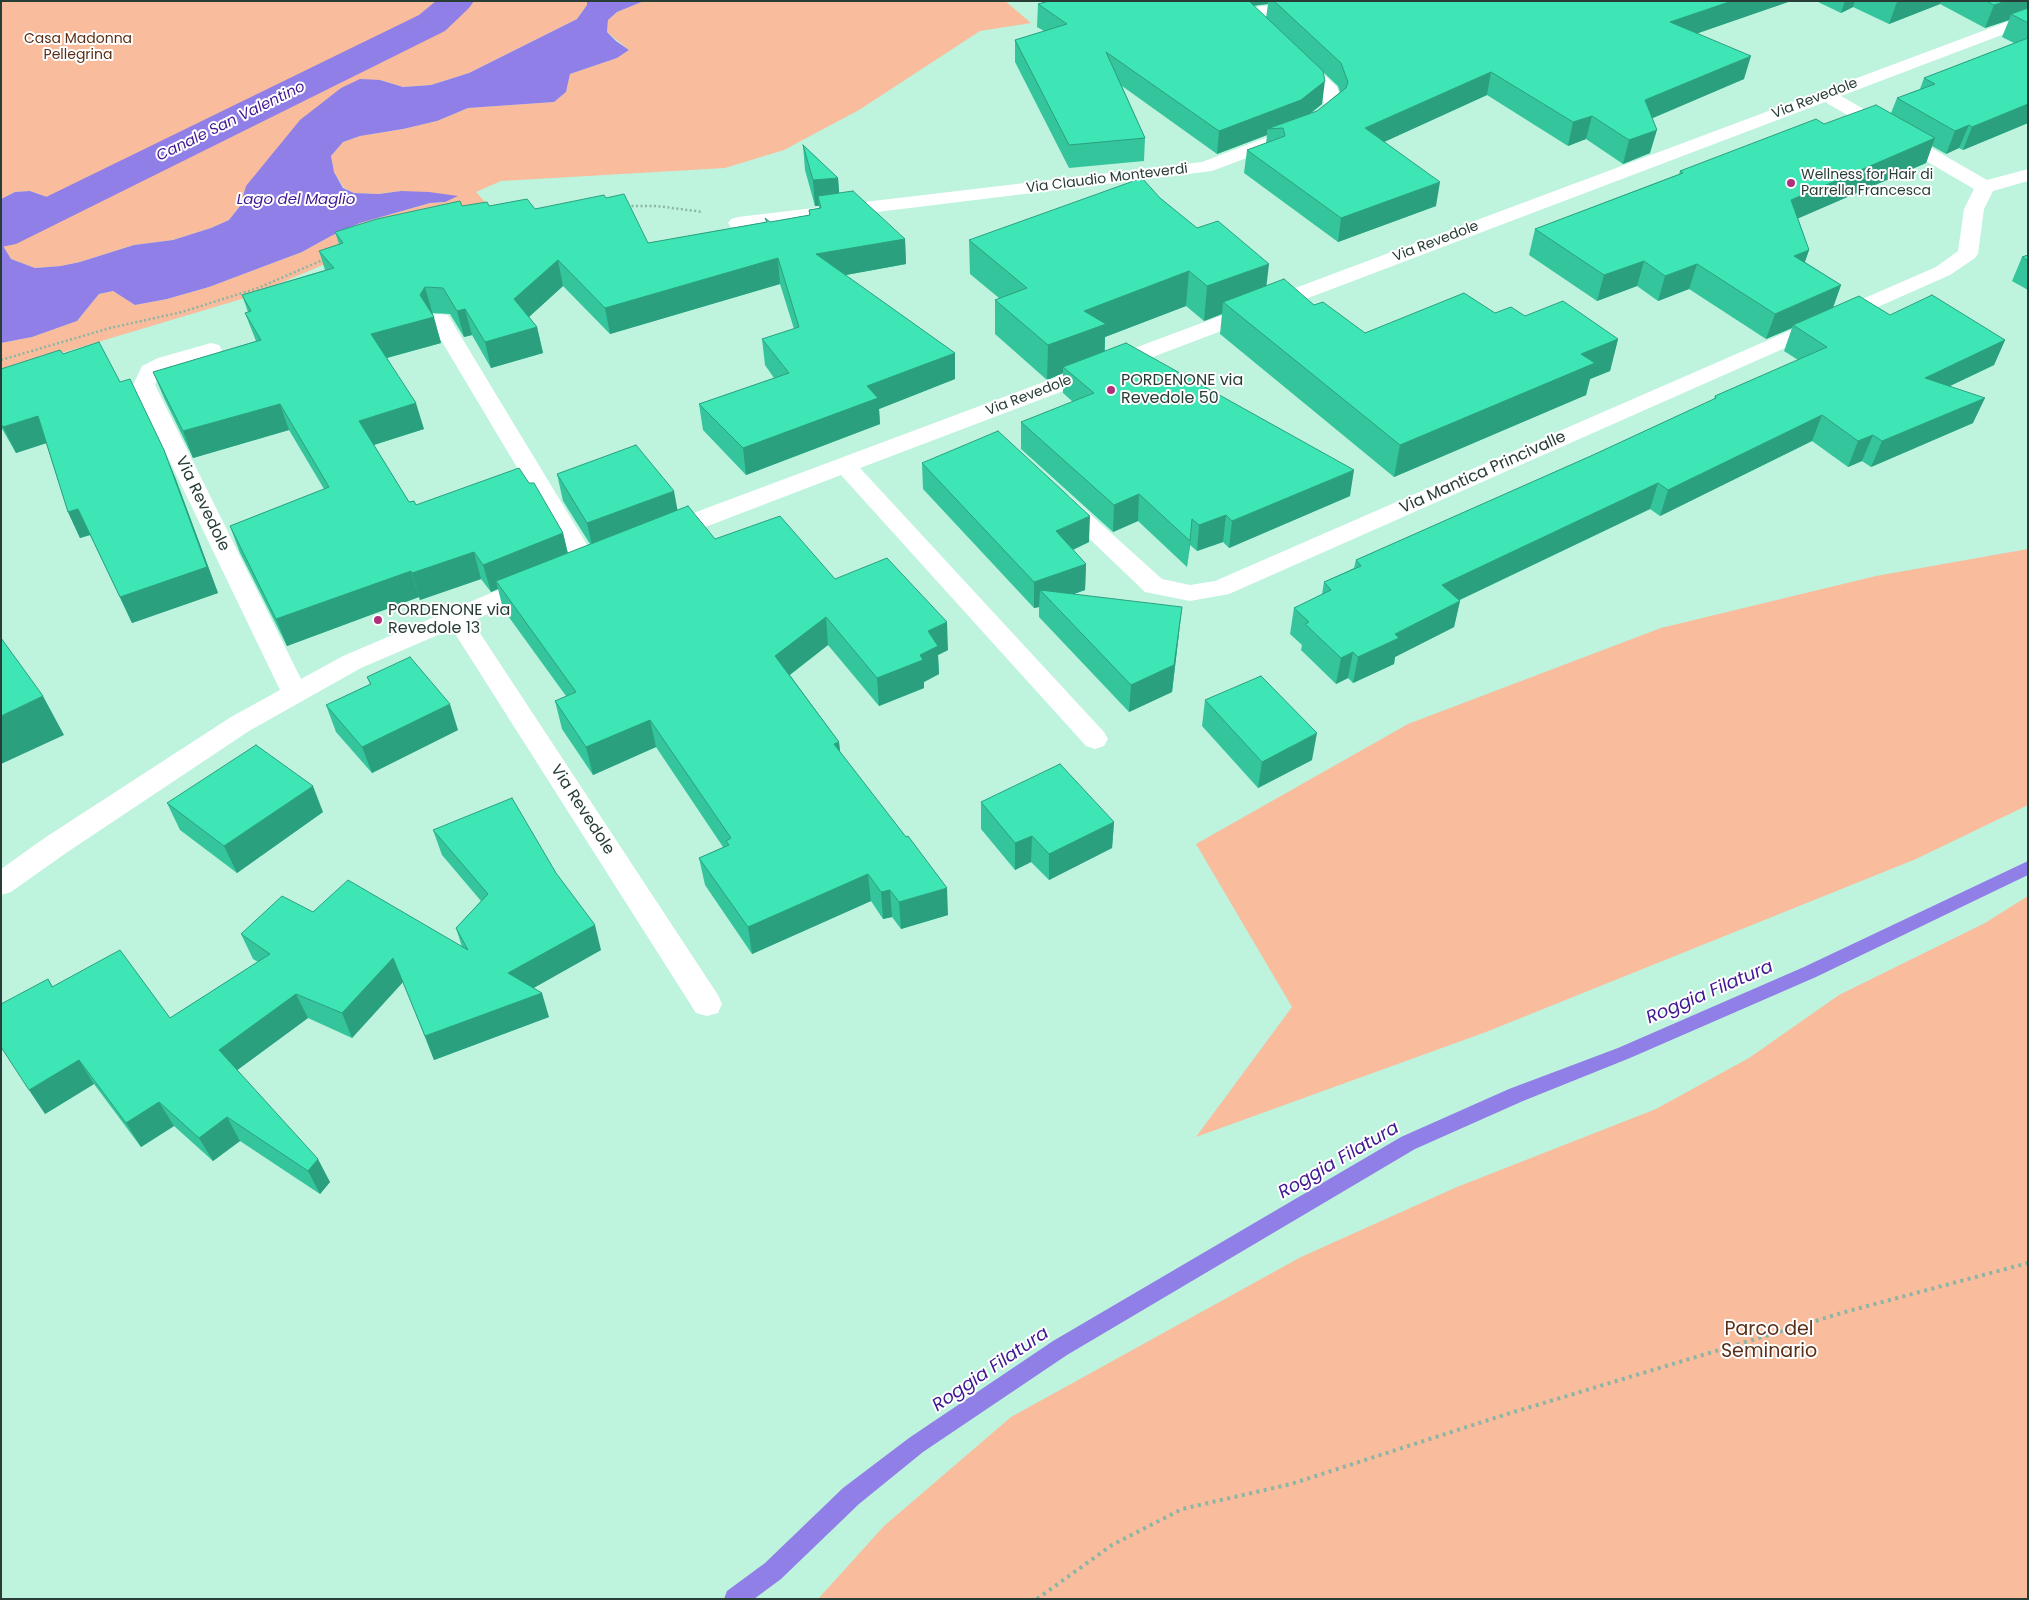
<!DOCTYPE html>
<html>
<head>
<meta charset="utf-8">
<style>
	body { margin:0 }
	#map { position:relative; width:2029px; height:1600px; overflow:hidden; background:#bef3de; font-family:Poppins,sans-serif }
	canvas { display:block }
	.frame { position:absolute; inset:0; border:2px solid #283d35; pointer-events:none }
</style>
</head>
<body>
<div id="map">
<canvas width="2029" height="1600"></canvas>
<div class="frame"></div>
</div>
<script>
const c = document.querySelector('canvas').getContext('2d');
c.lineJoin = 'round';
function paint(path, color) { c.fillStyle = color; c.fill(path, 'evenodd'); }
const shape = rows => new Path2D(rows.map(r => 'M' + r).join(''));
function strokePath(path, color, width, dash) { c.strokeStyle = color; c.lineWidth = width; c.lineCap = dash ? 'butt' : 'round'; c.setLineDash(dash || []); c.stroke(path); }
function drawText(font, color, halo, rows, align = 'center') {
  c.font = font + ' Poppins,sans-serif'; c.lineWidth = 4; c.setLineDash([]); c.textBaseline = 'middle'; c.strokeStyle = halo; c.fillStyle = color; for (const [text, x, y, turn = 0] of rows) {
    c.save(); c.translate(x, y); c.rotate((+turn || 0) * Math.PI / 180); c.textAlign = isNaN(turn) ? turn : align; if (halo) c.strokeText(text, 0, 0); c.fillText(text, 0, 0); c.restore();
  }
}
paint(shape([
	[1,1,587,1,587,5,577,19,469,73,431,85,403,87,380,80,341,88,246,186,240,206,229,220,211,228,173,240,134,245,80,262,61,266,35,268,11,259,2,244,6,233,26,218,47,197,30,191,15,192,1,199],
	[644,1,1005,1,1031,23,980,31,859,110,784,150,725,168,501,181,476,192,488,205,330,262,245,298,1,371,1,343,32,337,77,321,99,294,113,291,135,305,167,299,209,287,302,252,331,236,360,223,430,203,445,202,401,191,379,194,354,193,344,188,334,172,331,156,343,142,360,136,403,129,437,121,468,108,554,102,566,92,570,74,617,58,629,50,607,32,608,20,617,12],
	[2028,549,2028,805,1916,859,1486,1032,1196,1137,1292,1007,1196,844,1408,724,1661,628,1876,576],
	[2028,896,2028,1599,818,1599,884,1526,1011,1417,1301,1257,1457,1187,1656,1109,1749,1058,1839,995,1985,923]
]), '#f9bc9c');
paint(shape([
	[587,1,644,1,617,12,608,20,607,32,616,41,629,50,617,58,570,74,566,92,554,102,468,108,437,121,403,129,360,136,343,142,331,156,334,172,343,188,354,193,379,194,401,191,429,192,458,196,445,202,430,203,360,223,331,236,302,252,209,287,167,299,135,305,113,291,99,294,77,321,32,337,1,343,1,199,15,192,30,191,47,197,26,218,6,233,2,244,11,259,35,268,61,266,80,262,134,245,173,240,211,228,229,220,240,206,246,186,300,120,341,88,360,79,380,80,403,87,431,85,469,73,577,19,587,5]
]), '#907fe7');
paint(shape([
	[2028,861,2028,875,1816,977,1630,1058,1523,1101,1415,1149,1067,1355,923,1452,859,1504,781,1579,754,1599,724,1599,727,1591,765,1563,843,1488,909,1438,1053,1341,1401,1137,1509,1089,1618,1048,1804,967,2028,861]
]), '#907fe7');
paint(shape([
	[436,1,474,1,469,8,445,31,16,244,1,247,1,219,419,15,436,1]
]), '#907fe7');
strokePath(shape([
	[627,206,657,206,703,212],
	[1,360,110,328,182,312,258,288,325,259]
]), '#8bb6a5', 2.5, [2, 2.5]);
strokePath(shape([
	[1037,1599,1112,1545,1182,1509,1291,1484,1507,1414,1845,1312,2028,1263]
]), '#8bb6a5', 4, [3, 4.5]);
paint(shape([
	[1210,1,1229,1,1249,8,1303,1,1335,1,1333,5,1307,11,1248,18,1217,9,1210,1],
	[2028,14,2028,25,1841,96,1987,180,2028,169,2028,181,1993,191,1984,209,1978,254,1975,258,1950,275,1229,594,1190,601,1145,592,1050,501,1054,496,1062,493,1070,496,1162,579,1190,585,1215,581,1936,267,1958,251,1964,209,1974,189,1825,102,860,468,1104,732,1108,739,1104,746,1095,749,1086,746,841,475,674,539,665,541,656,539,653,533,656,527,2028,14],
	[1297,54,1303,55,1337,87,1343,106,1341,110,1313,133,1212,171,738,229,731,227,728,223,731,219,738,217,1202,162,1299,125,1324,105,1322,93,1288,59,1291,55,1297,54],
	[440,314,448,315,451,320,598,563,595,569,586,571,577,569,574,563,429,320,432,315,440,314],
	[211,343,219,345,222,350,219,355,174,368,159,375,155,385,301,679,343,656,526,578,535,576,544,578,547,584,544,590,472,621,718,995,722,1004,718,1013,707,1016,696,1013,452,629,361,668,249,731,66,853,11,892,1,895,1,869,46,837,231,717,280,690,133,385,142,366,158,358,211,343]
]), '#fff');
paint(shape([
	[1041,1,1791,1,1697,33,1744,79,1652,118,1650,153,1623,164,1586,139,1568,146,1487,95,1384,142,1436,206,1338,242,1244,173,1247,150,1266,143,1267,135,1217,154,1122,86,1145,138,1144,161,1069,168,1015,62,1015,40,1044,31,1037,27,1038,4,1043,3],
	[1268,4,1266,18,1253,6],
	[1323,72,1338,86,1340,92,1317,111,1310,114,1322,104],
	[1816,1,2028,1,2028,123,1963,150,1959,148,1946,154,1932,146,1926,163,1798,218,1809,250,1805,262,1841,285,1833,308,1890,315,2005,340,1994,365,1950,386,1973,423,1871,467,1862,461,1848,467,1812,441,1660,516,1650,509,1460,600,1454,627,1395,657,1394,664,1353,683,1348,678,1336,684,1301,650,1302,645,1290,634,1294,608,1322,594,1324,582,1354,568,1356,560,1593,455,1714,399,1715,396,1798,360,1784,351,1792,328,1766,339,1689,289,1658,301,1637,286,1597,301,1529,255,1535,229,1679,174,1680,171,1824,124,1891,113,1897,98,1920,89,1924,78,2014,43,2002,37,2009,20,1985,28,1940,4,1889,24,1853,7,1841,13],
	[803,145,838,178,839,193,905,239,906,264,846,275,955,379,879,409,880,424,746,475,703,430,699,404,774,378,765,365,762,339,794,329,780,284,610,334,563,286,529,317,537,327,543,353,491,368,472,335,464,337,450,314,432,313,434,317,441,343,387,358,424,429,374,445,409,502,416,505,529,483,563,533,568,553,590,544,563,501,557,474,677,510,715,539,835,579,948,650,938,655,939,674,924,682,924,688,879,706,828,645,790,675,839,742,840,752,948,915,901,929,892,917,883,919,871,901,752,954,705,885,699,858,723,847,656,747,593,775,562,729,555,701,566,696,503,609,498,589,491,592,481,579,420,600,419,597,287,646,240,553,230,526,324,489,289,430,193,458,164,398,153,372,256,341,245,313,248,312,242,295,325,270,319,251,339,244,335,232,462,206,489,206,535,209,606,198,648,243,766,222,765,218,770,222,809,215,809,210,819,208,819,206,815,206,805,170],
	[1160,198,1266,286,1314,305,1365,333,1495,313,1525,316,1618,339,1610,371,1590,379,1586,395,1394,477,1220,334,1222,314,1204,321,1186,306,1105,337,1105,351,1350,496,1229,548,1223,542,1197,551,1190,545,1187,567,1138,521,1113,532,1021,449,1021,422,1073,402,1063,393,1063,373,1047,380,995,334,995,300,999,298,970,274,969,240],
	[2028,255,2028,290,2012,281,2022,257],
	[63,354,120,382,175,477,218,593,132,623,90,535,80,538,68,512,46,443,16,453,1,427,1,369],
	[922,463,1089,542,1073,550,1086,564,1085,590,1074,594,1179,633,1172,692,1129,712,1039,617,1039,607,1034,608,923,489],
	[367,677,458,730,372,773,336,732,326,705,370,684],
	[1205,700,1312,760,1258,788,1202,726],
	[981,802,1114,822,1112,848,1049,880,1031,862,1015,870,981,829],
	[167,803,323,812,237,873,180,830],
	[433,830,601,950,533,988,549,1017,434,1060,403,982,352,1038,308,1018,237,1070,330,1182,320,1194,240,1141,213,1161,174,1126,141,1147,94,1084,45,1114,48,979,53,987,170,1018,258,962,253,959,241,934,313,912,462,947,456,928,481,901,442,855]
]), '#35c59c');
paint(shape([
	[1250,1,1268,1,1268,4,1249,6],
	[1732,1,1791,1,1664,45,1670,22],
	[1845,1,1855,1,1853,7,1841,13],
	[1899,1,1941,1,1940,4,1889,24,1897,2],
	[2006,1,2028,1,2028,13,2011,14,2009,20,1985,28,1994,5],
	[1751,56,1744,79,1639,124,1645,100],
	[1491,72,1487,95,1362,152,1365,128],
	[1325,81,1322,104,1298,123,1283,129,1283,128,1267,129,1267,135,1217,154,1219,131],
	[2028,104,2028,123,1963,150,1972,127],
	[1592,116,1586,139,1568,146,1573,122],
	[1969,125,1959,148,1946,154,1955,131],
	[1657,130,1650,153,1623,164,1629,140],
	[1935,138,1926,163,1783,225,1791,200],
	[838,178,840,203,818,196,819,206,815,206,813,180],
	[1440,182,1436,206,1338,242,1341,218],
	[905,239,906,264,818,280,816,254],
	[1809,250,1800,275,1794,256],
	[778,258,780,284,610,334,605,308],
	[558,260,563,286,520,325,514,299],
	[1644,261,1637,286,1597,301,1604,275],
	[1269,264,1265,298,1223,302,1222,314,1204,321,1207,286],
	[1697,264,1689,289,1658,301,1665,276],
	[1189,271,1186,306,1105,337,1104,358,1063,367,1063,373,1047,380,1048,345,1084,311],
	[1841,285,1832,310,1793,325,1792,328,1766,339,1775,314],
	[425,287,441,343,379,360,371,334,420,295],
	[465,309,472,335,464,337,457,311],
	[537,327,543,353,491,368,485,342],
	[1618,339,1610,371,1590,379,1586,395,1394,477,1400,445,1581,354],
	[2005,340,1994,365,1914,403,1925,378],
	[955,353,955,379,879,409,880,424,746,475,743,448,867,386],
	[1985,398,1973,423,1871,467,1882,441],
	[416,403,424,429,367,447,359,421],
	[280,404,289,430,193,458,183,431],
	[1822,415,1812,441,1660,516,1668,490],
	[38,416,50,442,16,453,3,427],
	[1873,435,1862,461,1848,467,1858,441],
	[164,450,175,477,218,593,132,623,120,597],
	[1354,470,1350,496,1229,548,1232,521],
	[1658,483,1650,509,1436,611,1442,585],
	[674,491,679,518,593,550,587,523],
	[1139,494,1138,521,1113,532,1114,505],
	[78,509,90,535,80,538,68,512],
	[1226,515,1223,542,1197,551,1199,525],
	[1090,516,1089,542,1055,558,1056,531],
	[1192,519,1190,545,1187,567,1190,541],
	[563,533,569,559,496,581,498,589,491,592,483,565],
	[474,552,481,579,420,600,412,573],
	[1086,564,1085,590,1051,602,1040,590,1039,607,1034,608,1034,582],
	[411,571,419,597,287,646,276,619],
	[1460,601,1454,627,1395,657,1394,664,1353,683,1358,657,1395,634],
	[1182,607,1179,633,1172,692,1129,712,1131,685],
	[826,617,828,645,779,683,775,656],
	[947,622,948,650,938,655,939,674,924,682,924,688,879,706,877,678,920,655,928,631],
	[1353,652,1348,678,1336,684,1341,658],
	[43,696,64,735,1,764,1,716],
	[450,704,458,730,372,773,362,747],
	[650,720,656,747,593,775,586,747],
	[1317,733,1312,760,1258,788,1262,762],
	[839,742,842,770,834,744],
	[313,786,323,812,237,873,224,846],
	[1114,822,1112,848,1049,880,1049,854],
	[1032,836,1031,862,1015,870,1015,843],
	[868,874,871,901,752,954,748,927],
	[947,888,948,915,901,929,899,902],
	[890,890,892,917,883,919,881,892],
	[595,925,601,950,516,998,508,973],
	[393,958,403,982,352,1038,342,1013],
	[542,993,549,1017,434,1060,425,1036],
	[296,994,308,1018,232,1074,219,1050],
	[79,1060,94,1084,45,1114,29,1090],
	[159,1102,174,1126,141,1147,126,1123],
	[227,1117,240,1141,213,1161,199,1138],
	[318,1159,330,1182,320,1194,308,1171]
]), '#2ba07f');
const building = shape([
	[1049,1,1249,1,1323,71,1325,81,1301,100,1219,131,1106,52,1145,138,1069,145,1015,40,1067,24,1038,4,1049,1],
	[1274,1,1732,1,1670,22,1751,56,1645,100,1657,130,1629,140,1592,116,1573,122,1491,72,1365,128,1440,182,1341,218,1247,150,1285,136,1283,128,1267,129,1317,111,1346,88,1348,82,1341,63,1274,1],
	[1986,1,2006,1,1994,5,1986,1],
	[2028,8,2028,23,2011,14,2028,8],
	[2028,38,2028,104,1972,127,1969,125,1955,131,1897,98,1935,84,1924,78,2028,38],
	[1876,105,1935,138,1791,200,1809,250,1794,256,1841,285,1775,314,1697,264,1665,276,1644,261,1604,275,1535,229,1683,173,1680,171,1816,119,1824,124,1876,105],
	[803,145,838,178,813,180,803,145],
	[1142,178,1160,198,1197,228,1218,221,1269,264,1207,286,1189,271,1084,311,1106,324,1048,345,995,300,1027,288,969,240,1142,178],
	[853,191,905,239,816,254,955,353,867,386,878,398,743,448,699,404,789,373,762,339,799,327,778,258,605,308,558,260,514,299,537,327,485,342,465,309,457,311,443,288,425,287,420,295,434,317,371,334,416,403,359,421,409,502,414,501,416,505,519,468,529,483,534,483,563,533,483,565,474,552,412,573,411,571,276,619,230,526,329,487,280,404,183,431,153,372,261,340,245,313,251,311,242,295,334,268,319,251,343,243,335,232,377,219,460,201,462,206,487,202,489,206,527,199,535,209,604,195,606,198,624,194,648,243,767,222,765,218,770,222,810,215,809,210,821,208,818,196,853,191],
	[2028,255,2028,261,2022,257,2028,255],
	[1284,279,1314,305,1323,302,1365,333,1464,293,1495,313,1511,307,1525,316,1563,301,1618,339,1581,354,1595,363,1400,445,1223,302,1284,279],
	[1932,295,2005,340,1925,378,1985,398,1882,441,1873,435,1858,441,1822,415,1668,490,1658,483,1442,585,1460,601,1395,634,1399,638,1358,657,1353,652,1341,658,1305,624,1309,622,1294,608,1331,590,1324,582,1361,566,1356,560,1593,455,1716,398,1715,396,1827,347,1793,325,1859,296,1890,315,1932,295],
	[99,342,120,382,130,379,164,450,207,567,120,597,78,509,68,512,38,416,3,427,1,424,1,369,60,350,63,354,99,342],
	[1126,343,1354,470,1232,521,1226,515,1199,525,1192,519,1190,541,1139,494,1114,505,1021,422,1094,393,1063,367,1126,343],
	[998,431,1090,516,1056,531,1086,564,1034,582,922,463,998,431],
	[636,445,674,491,587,523,557,474,636,445],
	[688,506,715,539,780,516,835,579,887,558,947,622,928,631,938,646,920,655,923,660,877,678,826,617,775,656,839,742,834,744,906,837,908,836,947,888,899,902,890,890,881,892,868,874,748,927,699,858,729,845,726,841,731,838,650,720,586,747,555,701,576,692,496,581,688,506],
	[1040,590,1182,607,1174,665,1131,685,1040,590],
	[1,638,43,696,1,716,1,638],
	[410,657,450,704,362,747,326,705,371,684,367,677,410,657],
	[1261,676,1317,733,1262,762,1205,700,1261,676],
	[256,745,313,786,224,846,167,803,256,745],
	[1060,764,1114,822,1049,854,1032,836,1015,843,981,802,1060,764],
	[512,798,556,873,595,925,508,973,542,993,425,1036,393,958,342,1013,296,994,219,1050,318,1159,308,1171,227,1117,199,1138,159,1102,126,1123,79,1060,29,1090,1,1047,1,1004,48,979,52,987,120,950,170,1018,270,954,241,934,282,896,313,912,348,880,468,950,456,928,488,894,433,830,512,798]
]);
paint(building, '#3ee5b5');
strokePath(building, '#2ba07f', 1);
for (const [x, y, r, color] of [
	[1791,183,5,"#b1307c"],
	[1111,390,5,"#b1307c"],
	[378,620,5,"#b1307c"]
]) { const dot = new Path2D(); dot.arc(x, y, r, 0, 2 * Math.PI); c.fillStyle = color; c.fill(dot); strokePath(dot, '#fff', 2); }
drawText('14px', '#5a2f17', '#fff', [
	["Casa Madonna",78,39],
	["Pellegrina",78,55]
]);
drawText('14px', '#283d35', '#fff', [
	["Via Revedole",1815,99,-21],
	["Via Claudio Monteverdi",1107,179,-7],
	["Via Revedole",1436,242,-21],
	["Via Revedole",1029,396,-21]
]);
drawText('14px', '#283d35', '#fff', [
	["Wellness for Hair di",1801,175],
	["Parrella Francesca",1801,191]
], 'left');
drawText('italic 15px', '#411893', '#fff', [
	["Canale San Valentino",231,122,-26],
	["Lago del Maglio",296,200]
]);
drawText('16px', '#283d35', '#fff', [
	["PORDENONE via",1121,381],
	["Revedole 50",1121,399],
	["PORDENONE via",388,611],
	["Revedole 13",388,629]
], 'left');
drawText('16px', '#283d35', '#fff', [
	["Via Mantica Princivalle",1483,473,-24],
	["Via Revedole",202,504,64],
	["Via Revedole",582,810,57]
]);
drawText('italic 18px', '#411893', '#fff', [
	["Roggia Filatura",1710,993,-23],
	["Roggia Filatura",1339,1161,-30],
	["Roggia Filatura",991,1370,-34]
]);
drawText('19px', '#5a2f17', '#fff', [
	["Parco del",1769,1330],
	["Seminario",1769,1352]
]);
</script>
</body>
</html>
